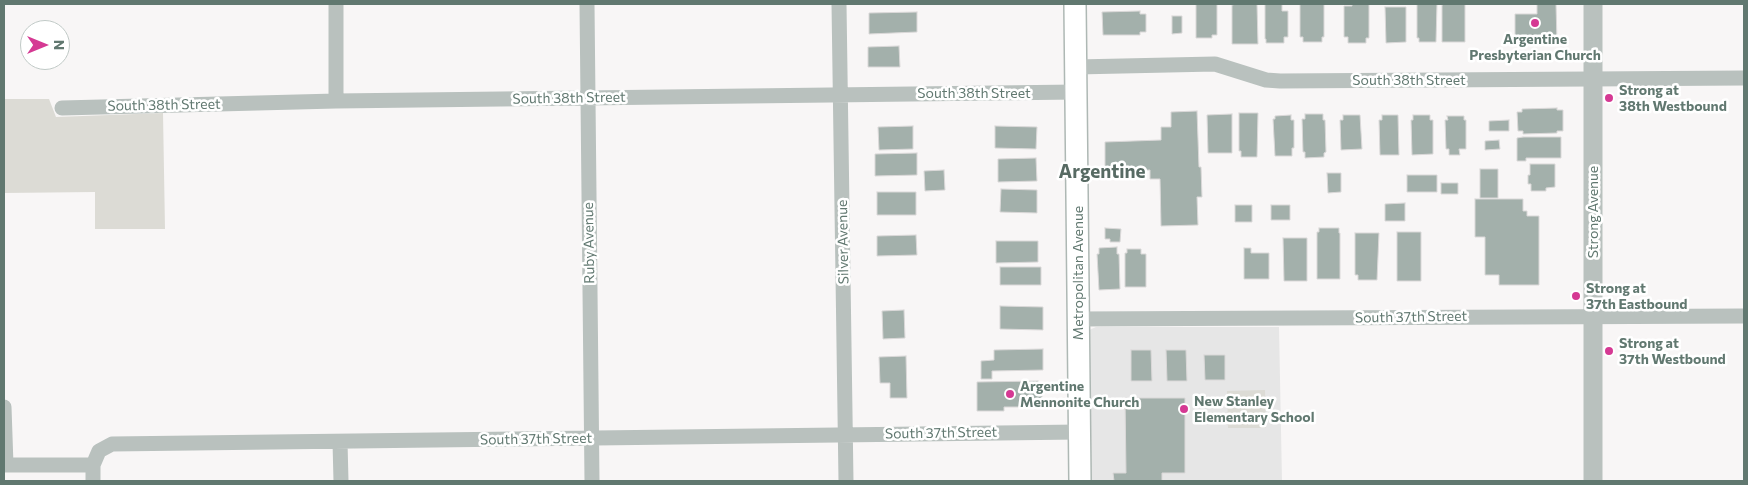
<!DOCTYPE html>
<html>
<head>
<meta charset="utf-8">
<style>
	body { margin:0 }
	#map { position:relative; width:1748px; height:485px; overflow:hidden; background:#f8f6f6; font-family:Commissioner,sans-serif }
	canvas { display:block }
	.frame { position:absolute; inset:0; border:5px solid #617870; pointer-events:none }
	.north { position:absolute; left:20px; top:20px; width:50px; height:50px; box-sizing:border-box; background:#fff; border:1px solid #c0c9c6; border-radius:50%; rotate:90deg; font-size:14px; font-weight:700; line-height:20px; text-align:center; color:#617870 }
	.north::after { content:''; display:block; margin:auto; width:18px; height:22px; background:#d53993; clip-path:polygon(50% 0,100% 100%,50% 72%,0 100%) }
</style>
</head>
<body>
<div id="map">
<canvas width="1748" height="485"></canvas>
<div class="frame"></div>
<div class="north">N</div>
</div>
<script>
const c = document.querySelector('canvas').getContext('2d');
c.lineJoin = 'round';
function paint(path, color) { c.fillStyle = color; c.fill(path, 'evenodd'); }
const shape = rows => new Path2D(rows.map(r => 'M' + r).join(''));
function strokePath(path, color, width, dash) { c.strokeStyle = color; c.lineWidth = width; c.lineCap = dash ? 'butt' : 'round'; c.setLineDash(dash || []); c.stroke(path); }
function drawText(font, color, halo, rows, align = 'center') {
  c.font = font + ' Commissioner,sans-serif'; c.lineWidth = 5; c.setLineDash([]); c.textBaseline = 'middle'; c.strokeStyle = halo; c.fillStyle = color; for (const [text, x, y, turn = 0] of rows) {
    c.save(); c.translate(x, y); c.rotate((+turn || 0) * Math.PI / 180); c.textAlign = isNaN(turn) ? turn : align; if (halo) c.strokeText(text, 0, 0); c.fillText(text, 0, 0); c.restore();
  }
}
paint(shape([
	[1096,327,1279,327,1282,481,1089,481,1087,331]
]), '#e6e6e6');
paint(shape([
	[4,99,49,99,56,117,163,113,165,229,95,229,95,192,4,193],
	[1265,390,1266,428,1228,428,1227,391]
]), '#dcdbd5');
const building = shape([
	[1196,4,1217,4,1217,35,1212,35,1212,38,1196,38,1196,4],
	[1237,4,1257,4,1258,44,1232,44,1232,5,1237,4],
	[1265,4,1282,4,1282,11,1288,11,1288,37,1284,37,1284,43,1266,43,1266,39,1265,39,1265,4],
	[1300,4,1324,4,1324,37,1322,37,1322,42,1303,42,1303,37,1300,37,1300,4],
	[1352,4,1369,4,1369,38,1366,38,1366,43,1348,43,1348,37,1344,37,1344,6,1352,6,1352,4],
	[1417,4,1437,4,1436,42,1419,42,1419,38,1417,38,1417,4],
	[1445,4,1465,4,1465,42,1442,42,1442,5,1445,4],
	[1537,4,1556,4,1557,42,1515,42,1515,14,1537,14,1537,4],
	[1385,7,1406,7,1406,42,1386,43,1385,7],
	[1140,11,1140,14,1146,14,1146,32,1140,32,1140,35,1103,35,1102,12,1140,11],
	[917,12,917,32,869,34,869,13,917,12],
	[1172,16,1182,16,1182,33,1172,34,1172,16],
	[899,46,900,67,868,67,868,47,899,46],
	[1557,108,1557,110,1563,110,1563,131,1557,131,1557,133,1523,134,1523,131,1518,131,1517,112,1522,112,1522,109,1557,108],
	[1197,111,1199,167,1201,167,1202,197,1197,197,1198,225,1161,226,1160,179,1150,179,1150,170,1105,171,1105,142,1161,140,1161,127,1171,127,1171,112,1197,111],
	[1239,113,1258,113,1257,157,1241,157,1241,151,1239,151,1239,113],
	[1232,114,1232,153,1208,153,1207,115,1232,114],
	[1305,114,1323,114,1323,120,1325,120,1326,152,1324,153,1324,157,1305,158,1305,152,1303,152,1302,119,1305,119,1305,114],
	[1291,115,1291,120,1294,120,1294,148,1292,148,1292,156,1275,156,1273,119,1275,119,1275,116,1291,115],
	[1343,115,1360,115,1362,149,1341,150,1340,120,1343,120,1343,115],
	[1382,115,1398,115,1399,155,1380,155,1379,120,1382,120,1382,115],
	[1413,115,1430,115,1430,120,1433,120,1433,154,1412,155,1411,120,1413,120,1413,115],
	[1447,116,1464,116,1464,120,1466,120,1466,149,1459,149,1460,155,1449,155,1449,149,1446,149,1445,120,1448,120,1447,116],
	[1509,120,1509,131,1489,131,1489,121,1509,120],
	[913,126,913,149,879,150,878,127,913,126],
	[995,126,1037,127,1036,149,995,148,995,126],
	[1523,137,1561,137,1561,158,1526,158,1526,161,1517,161,1517,138,1523,137],
	[1499,140,1500,149,1485,150,1485,141,1499,140],
	[917,153,917,175,875,176,875,154,917,153],
	[1036,158,1037,181,998,182,998,159,1036,158],
	[1530,164,1555,164,1555,187,1546,188,1546,191,1531,191,1531,184,1528,184,1528,175,1530,175,1530,164],
	[1480,169,1498,169,1498,198,1480,198,1480,169],
	[944,170,945,190,925,191,924,171,944,170],
	[1327,173,1341,173,1341,192,1328,193,1327,173],
	[1407,175,1437,175,1437,192,1407,192,1407,175],
	[1441,183,1458,183,1458,194,1441,194,1441,183],
	[1001,189,1037,190,1037,213,1000,212,1001,189],
	[877,192,916,192,916,215,877,215,877,192],
	[1475,199,1523,199,1523,211,1527,211,1527,216,1539,216,1539,285,1499,285,1499,275,1485,275,1485,237,1475,237,1475,199],
	[1405,203,1405,221,1385,221,1385,204,1405,203],
	[1235,205,1252,205,1252,222,1235,222,1235,205],
	[1271,205,1290,205,1290,220,1271,220,1271,205],
	[1105,228,1121,229,1120,242,1110,242,1110,239,1105,239,1105,228],
	[1319,228,1339,228,1339,233,1340,233,1340,279,1317,279,1317,232,1319,232,1319,228],
	[1397,232,1421,232,1421,281,1397,281,1397,232],
	[1355,233,1379,233,1377,280,1358,280,1358,275,1355,275,1355,233],
	[916,235,917,255,877,256,877,236,916,235],
	[1283,238,1307,238,1307,281,1284,281,1283,238],
	[996,241,1038,241,1038,262,996,263,996,241],
	[1117,247,1117,254,1119,254,1120,289,1099,290,1097,254,1099,254,1099,248,1117,247],
	[1244,248,1251,248,1251,253,1269,253,1269,279,1244,279,1244,248],
	[1127,249,1141,249,1141,254,1146,254,1146,287,1125,287,1125,253,1127,253,1127,249],
	[1000,267,1041,267,1041,285,1000,285,1000,267],
	[1000,306,1043,307,1043,330,1000,329,1000,306],
	[904,310,905,338,883,339,882,311,904,310],
	[1043,349,1043,370,992,371,992,379,981,379,981,361,994,360,994,350,1043,349],
	[1131,350,1151,350,1152,381,1131,381,1131,350],
	[1166,350,1186,350,1187,381,1167,381,1166,350],
	[1204,355,1225,355,1225,380,1205,380,1204,355],
	[906,356,907,398,890,398,890,383,880,383,879,357,906,356],
	[1038,381,1038,388,1042,390,1042,397,1040,399,1038,399,1038,407,1004,407,1004,411,977,411,977,382,1038,381],
	[1125,398,1185,398,1185,473,1162,473,1162,481,1114,481,1113,473,1126,473,1125,398]
]);
paint(building, '#a3b0ab');
strokePath(building, '#dad8d8', 1);
const secondary = shape([
	[1075,4,1080,481]
]);
strokePath(secondary, '#aeb8b4', 24);
strokePath(shape([
	[587,4,592,481],
	[839,4,846,481],
	[1076,67,1215,64,1266,80,1280,81,1744,78],
	[336,101,336,4],
	[62,108,336,101,1077,92],
	[1078,319,1744,316],
	[4,407,6,465],
	[340,442,341,481],
	[4,465,93,465],
	[93,481,93,465,99,451,112,444,1079,432]
]), '#b9c1be', 15);
strokePath(shape([
	[1593,4,1593,481]
]), '#b9c1be', 19);
strokePath(secondary, '#fff', 21);
for (const [x, y, r, color] of [
	[1535,23,5,"#d53993"],
	[1609,98,5,"#d53993"],
	[1576,296,5,"#d53993"],
	[1609,351,5,"#d53993"],
	[1010,394,5,"#d53993"],
	[1184,409,5,"#d53993"]
]) { const dot = new Path2D(); dot.arc(x, y, r, 0, 2 * Math.PI); c.fillStyle = color; c.fill(dot); strokePath(dot, '#fff', 2); }
drawText('bold 14px', '#617870', '#fff', [
	["Argentine",1535,39,"center"],
	["Presbyterian Church",1535,55,"center"],
	["Strong at",1619,90],
	["38th Westbound",1619,106],
	["Strong at",1586,288],
	["37th Eastbound",1586,304],
	["Strong at",1619,343],
	["37th Westbound",1619,359],
	["Argentine",1020,386],
	["Mennonite Church",1020,402],
	["New Stanley",1194,401],
	["Elementary School",1194,417]
], 'left');
drawText('14px', '#617870', '#fff', [
	["South 38th Street",1409,80],
	["South 38th Street",974,93],
	["South 38th Street",569,98,-1],
	["South 38th Street",164,105,-1],
	["Strong Avenue",1593,212,-90],
	["Silver Avenue",843,242,-91],
	["Ruby Avenue",589,243,-91],
	["Metropolitan Avenue",1078,273,-90],
	["South 37th Street",1411,317,-1],
	["South 37th Street",941,433,-1],
	["South 37th Street",536,439,-1]
]);
drawText('bold 19px', '#576a63', '#fff', [
	["Argentine",1102,172]
]);
</script>
</body>
</html>
